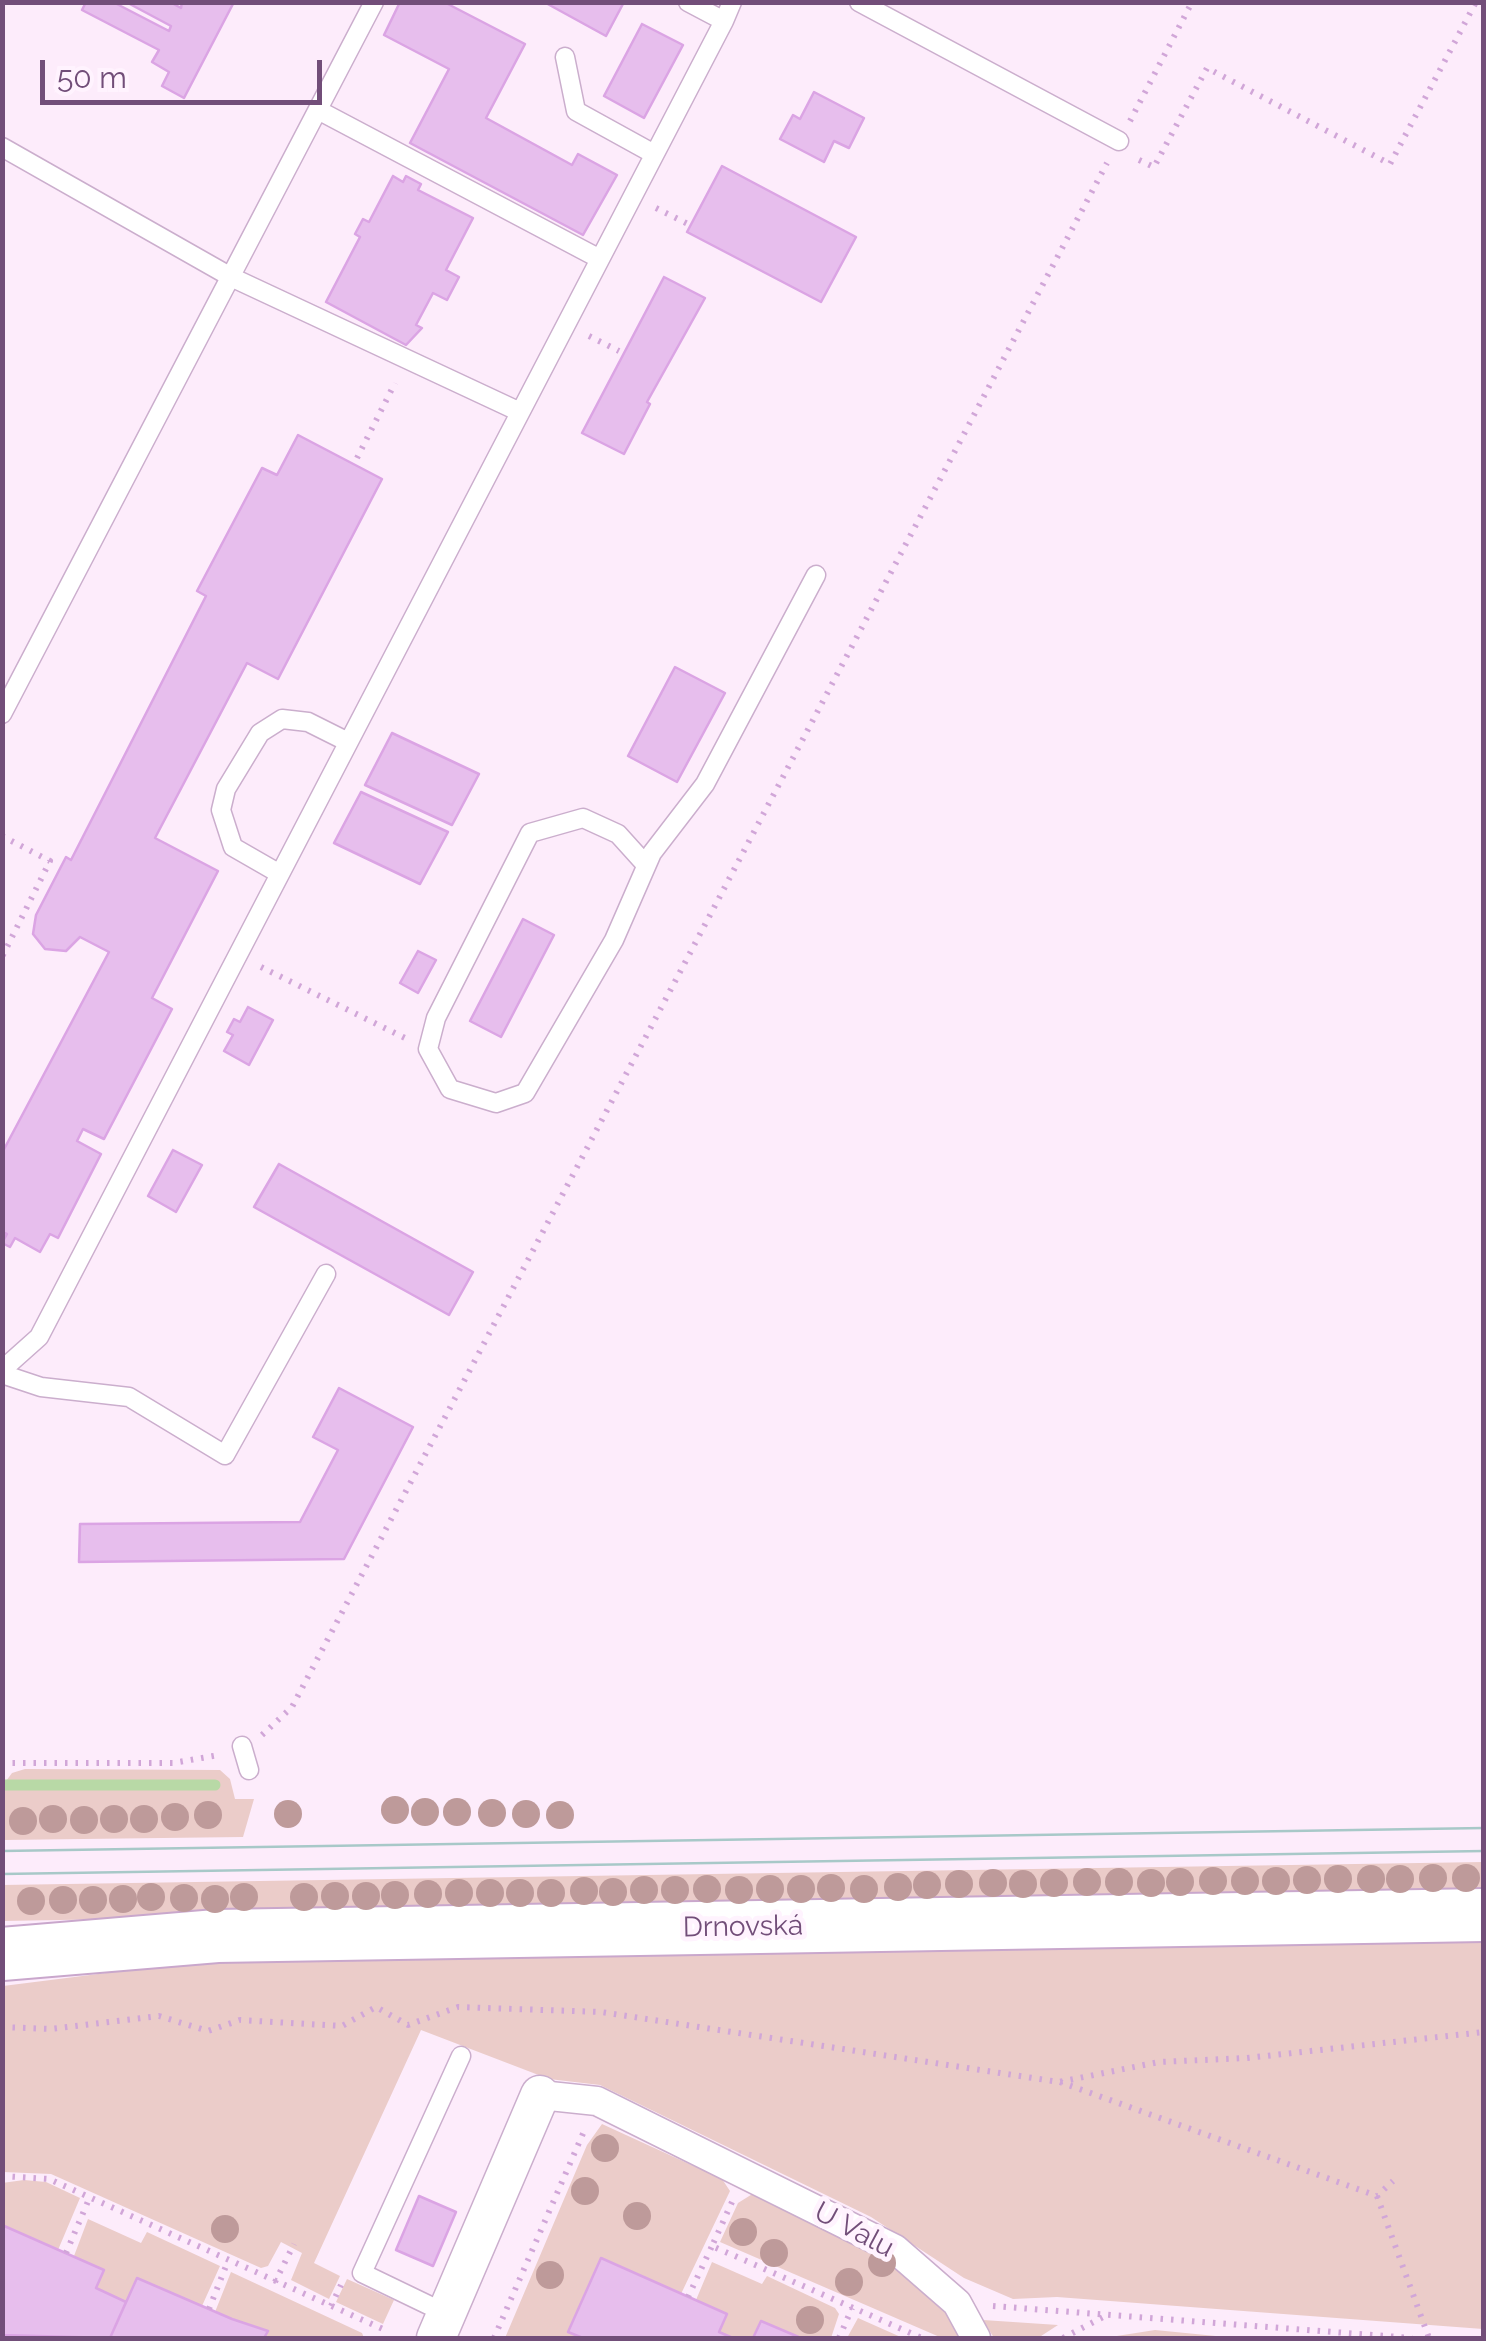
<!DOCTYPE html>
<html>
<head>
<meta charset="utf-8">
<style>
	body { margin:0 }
	#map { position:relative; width:1486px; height:2341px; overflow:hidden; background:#fdecfb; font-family:Raleway,sans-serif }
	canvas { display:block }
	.frame { position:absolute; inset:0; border:5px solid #724e79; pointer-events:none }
	.scale { position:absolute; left:40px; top:60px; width:282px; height:45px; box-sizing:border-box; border:5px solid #724e79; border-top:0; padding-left:12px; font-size:30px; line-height:35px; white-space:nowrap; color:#724e79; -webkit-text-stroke:8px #fff3fe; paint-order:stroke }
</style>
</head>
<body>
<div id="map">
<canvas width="1486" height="2341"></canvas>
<div class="frame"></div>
<div class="scale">50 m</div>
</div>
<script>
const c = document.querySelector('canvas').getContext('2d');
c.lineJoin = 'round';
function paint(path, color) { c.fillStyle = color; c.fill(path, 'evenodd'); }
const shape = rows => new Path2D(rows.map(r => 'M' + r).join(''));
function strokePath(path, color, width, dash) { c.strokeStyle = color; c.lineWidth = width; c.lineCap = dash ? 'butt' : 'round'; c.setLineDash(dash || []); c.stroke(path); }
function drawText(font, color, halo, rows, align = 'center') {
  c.font = font + ' Raleway,sans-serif'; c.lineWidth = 10; c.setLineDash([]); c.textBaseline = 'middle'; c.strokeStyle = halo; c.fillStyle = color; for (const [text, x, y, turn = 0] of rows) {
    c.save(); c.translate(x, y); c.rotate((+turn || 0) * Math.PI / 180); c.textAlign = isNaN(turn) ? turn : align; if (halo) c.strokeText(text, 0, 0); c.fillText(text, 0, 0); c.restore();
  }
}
paint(shape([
	[25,1769,220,1770,230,1779,235,1799,254,1799,243,1837,3,1840,3,1785,12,1773],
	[1484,1862,1483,1895,3,1921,2,1885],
	[1483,1940,1483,2329,1057,2297,1013,2299,964,2278,871,2217,600,2085,549,2079,421,2030,314,2263,340,2276,329,2299,291,2280,302,2253,281,2242,268,2266,261,2268,51,2174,3,2172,3,1986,233,1957],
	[602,2124,722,2179,730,2191,681,2294,569,2332,583,2338,505,2338,587,2145],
	[24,2180,46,2182,80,2198,58,2250,3,2225,2,2183],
	[754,2193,866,2245,909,2274,935,2297,960,2329,959,2338,942,2338,720,2242,738,2203],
	[88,2219,141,2243,147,2232,220,2266,202,2306,138,2278,126,2302,96,2288,103,2270,74,2256],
	[712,2262,762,2284,767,2276,835,2308,839,2314,831,2338,801,2338,762,2321,753,2338,733,2338,719,2332,727,2314,696,2300],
	[231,2272,362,2333,364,2338,264,2338,267,2331,215,2312],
	[347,2279,394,2300,383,2324,336,2302],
	[858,2318,903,2338,847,2338],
	[983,2320,1058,2325,1038,2338,994,2338],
	[1155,2330,1236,2338,1104,2338]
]), '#ebccc9');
strokePath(shape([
	[2,1785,215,1785]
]), '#b8d9a6', 11);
const building = shape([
	[86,2,113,2,169,31,171,26,126,2,170,2,181,8,182,2,234,2,184,98,162,86,169,72,152,62,159,50,82,10,86,2],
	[400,2,444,2,525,44,486,118,572,165,578,154,617,175,583,235,410,143,449,69,384,35,400,2],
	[544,2,624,2,606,36,544,2],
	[642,24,683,45,644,118,604,96,642,24],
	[814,92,864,118,849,148,834,141,824,162,780,139,793,115,800,119,814,92],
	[722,166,856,237,821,302,687,232,722,166],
	[393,176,403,182,406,176,421,184,418,190,473,218,446,270,459,277,447,300,433,293,416,325,422,328,406,345,326,302,360,237,355,234,363,219,369,222,393,176],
	[664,277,705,298,647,402,650,404,624,454,582,433,664,277],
	[298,435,382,479,278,679,247,663,155,838,218,871,152,998,172,1009,104,1139,83,1129,77,1141,101,1154,58,1238,50,1234,40,1252,15,1238,10,1247,2,1243,7,1234,2,1232,2,1153,109,952,80,937,66,951,45,949,33,934,36,915,66,857,71,860,206,596,197,591,262,468,277,475,298,435],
	[675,667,725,693,677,782,628,756,675,667],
	[392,733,479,774,452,825,365,785,392,733],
	[361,792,448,832,420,884,334,843,361,792],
	[523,919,554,935,501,1037,470,1021,523,919],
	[418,951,436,960,418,993,400,983,418,951],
	[248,1007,273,1020,249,1065,224,1051,233,1035,227,1032,234,1019,240,1022,248,1007],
	[173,1150,202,1165,176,1212,148,1196,173,1150],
	[279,1164,473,1272,449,1315,254,1207,279,1164],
	[339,1388,413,1427,344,1559,79,1562,80,1524,300,1522,338,1450,313,1437,339,1388],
	[419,2196,456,2212,433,2266,396,2250,419,2196],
	[2,2225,104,2270,96,2288,126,2302,110,2338,2,2335,2,2225],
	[601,2258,727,2314,719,2332,733,2338,583,2338,568,2332,601,2258],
	[137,2278,232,2319,268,2331,264,2338,110,2338,137,2278],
	[761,2321,801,2338,753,2338,761,2321]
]);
paint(building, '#e7beed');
strokePath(building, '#dba4e4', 2.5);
const service = shape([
	[859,2,1119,141],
	[724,21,732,2],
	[565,57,576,111,654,154],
	[318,110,600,259],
	[2,147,231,277,520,412],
	[2,714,374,2],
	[646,865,618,834,583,818,530,833,436,1018,428,1049,450,1089,496,1103,525,1093,614,940,652,853,705,784,816,575],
	[280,874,233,847,221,810,226,789,260,733,282,719,308,722,348,742],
	[2,1370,39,1337,724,21,688,2],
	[2,1374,41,1387,129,1397,225,1455,326,1274],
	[242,1746,249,1770],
	[447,2314,362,2273,461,2056]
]);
const pedestrian = shape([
	[540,2095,597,2101,895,2249,957,2303,976,2338]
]);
const minor = shape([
	[436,2338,540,2095]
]);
const secondary = shape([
	[2,1954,217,1936,1484,1915]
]);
strokePath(service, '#cbaecd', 21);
strokePath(pedestrian, '#cbaecd', 31);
strokePath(minor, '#cbaecd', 41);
strokePath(secondary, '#c9a7cc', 56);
strokePath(shape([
	[1130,121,1192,2],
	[1139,160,1154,167,1207,68,1390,164,1476,2],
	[656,208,688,224],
	[589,336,619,351],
	[357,458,395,383],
	[2,836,50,861,2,957],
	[261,967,407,1039],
	[262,1735,292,1707,1107,163],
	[2,1763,173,1763,219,1755],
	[2,2027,51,2029,159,2016,208,2031,240,2020,342,2026,376,2007,408,2025,458,2007,601,2012,1059,2082,1159,2062,1247,2058,1484,2032],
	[1060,2082,1377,2196,1393,2181],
	[2,2176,49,2179,385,2330],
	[1377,2196,1429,2338],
	[732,2202,712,2246,922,2338],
	[66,2253,89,2199],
	[275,2282,294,2244],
	[688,2297,712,2246],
	[331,2306,341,2285],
	[993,2306,1412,2338],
	[209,2309,228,2261],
	[494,2338,585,2129],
	[839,2338,852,2308],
	[1063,2338,1105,2316]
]), '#d1a6d8', 6, [2.5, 8]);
strokePath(service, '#fff', 18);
strokePath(pedestrian, '#fff', 28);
strokePath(minor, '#fff', 38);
strokePath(secondary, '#fff', 52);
strokePath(shape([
	[2,1851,1484,1828],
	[2,1874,1484,1851]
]), '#a8c8c8', 2.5);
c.fillStyle = '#be9a9a';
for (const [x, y] of [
	[395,1810],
	[425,1812],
	[457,1812],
	[492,1813],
	[288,1814],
	[526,1814],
	[208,1815],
	[560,1815],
	[175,1817],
	[53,1819],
	[114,1819],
	[144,1819],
	[84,1820],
	[23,1821],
	[1433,1878],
	[1466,1878],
	[1338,1879],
	[1371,1879],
	[1400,1879],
	[1307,1880],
	[1213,1881],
	[1245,1881],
	[1276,1881],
	[1087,1882],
	[1119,1882],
	[1180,1882],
	[993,1883],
	[1054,1883],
	[1151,1883],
	[959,1884],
	[1023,1884],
	[927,1885],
	[898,1887],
	[831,1888],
	[707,1889],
	[770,1889],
	[801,1889],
	[864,1889],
	[644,1890],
	[675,1890],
	[739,1890],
	[584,1891],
	[613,1892],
	[459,1893],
	[490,1893],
	[520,1893],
	[551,1893],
	[428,1894],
	[395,1895],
	[335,1896],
	[366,1896],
	[151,1897],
	[244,1897],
	[304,1897],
	[184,1898],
	[123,1899],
	[215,1899],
	[63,1900],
	[93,1900],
	[31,1901],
	[605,2148],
	[585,2191],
	[637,2216],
	[225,2229],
	[743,2232],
	[774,2253],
	[882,2263],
	[550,2275],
	[849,2282],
	[810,2320]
]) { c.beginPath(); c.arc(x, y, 14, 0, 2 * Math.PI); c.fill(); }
drawText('28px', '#724e79', '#fff3fe', [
	["Drnovská",743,1927,-1],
	["U Valu",854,2230,28]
]);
</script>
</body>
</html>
